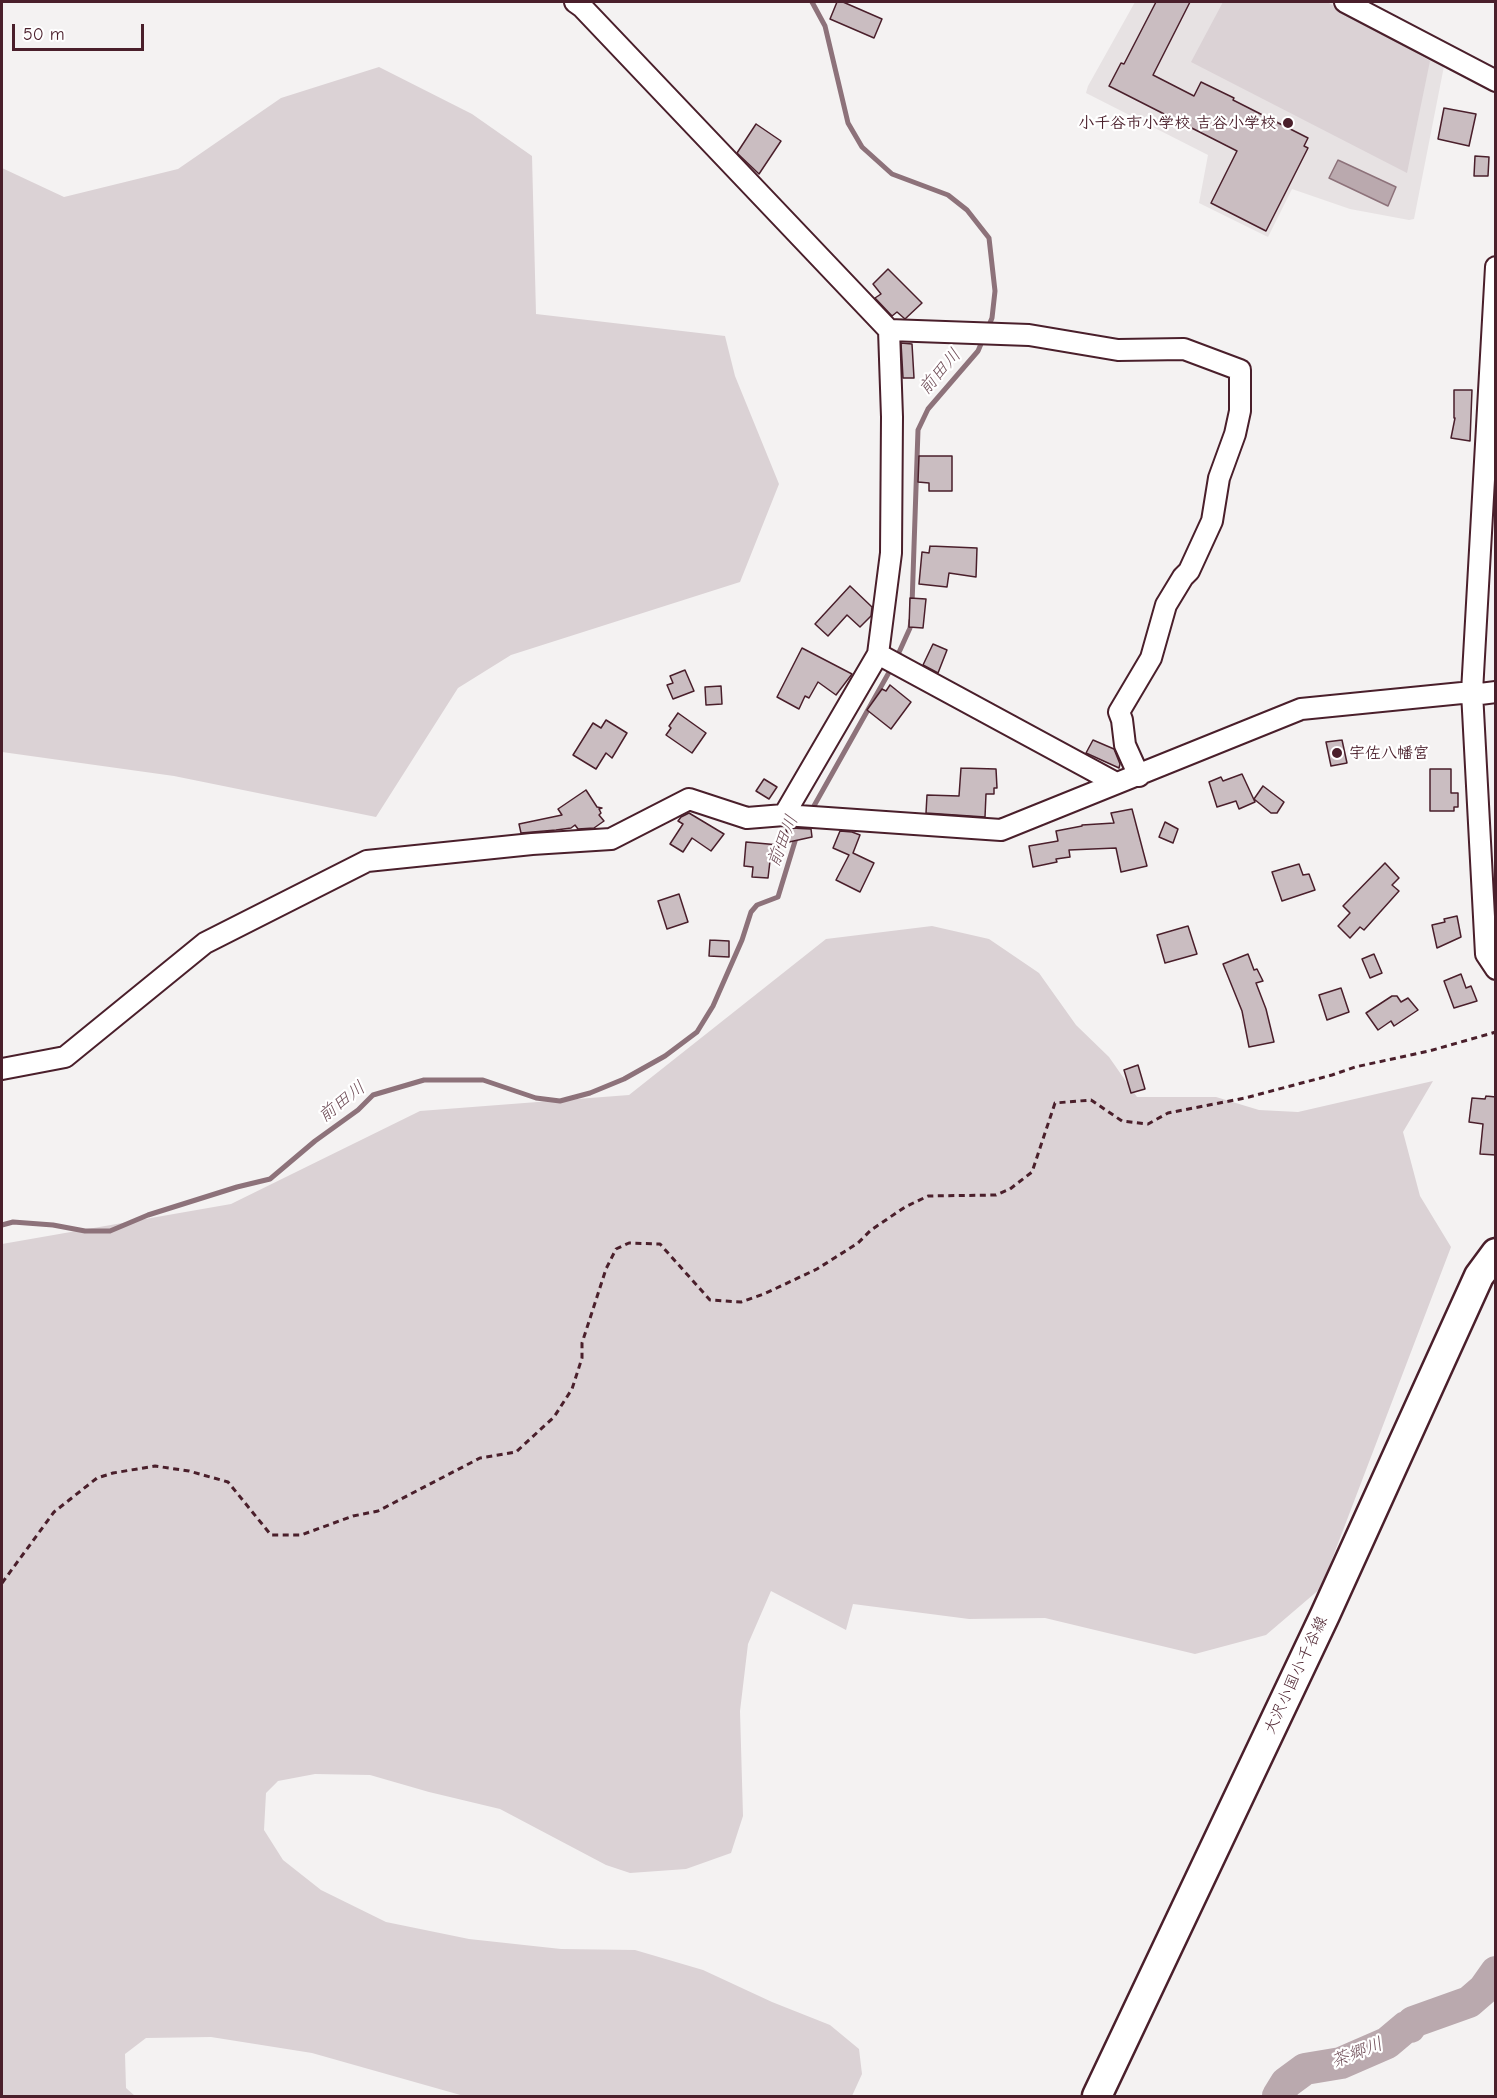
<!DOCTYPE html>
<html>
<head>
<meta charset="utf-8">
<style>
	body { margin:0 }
	#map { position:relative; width:1497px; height:2098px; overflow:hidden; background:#f4f2f2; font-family:"Comic Neue",sans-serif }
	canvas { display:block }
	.frame { position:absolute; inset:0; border:3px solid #4a1f2b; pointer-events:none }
	.scale { position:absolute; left:12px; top:24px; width:132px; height:27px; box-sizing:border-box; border:3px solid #4a1f2b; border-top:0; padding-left:8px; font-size:18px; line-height:21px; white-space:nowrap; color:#4a1f2b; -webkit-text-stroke:4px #fff; paint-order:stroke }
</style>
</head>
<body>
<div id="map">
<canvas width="1497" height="2098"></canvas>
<div class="frame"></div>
<div class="scale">50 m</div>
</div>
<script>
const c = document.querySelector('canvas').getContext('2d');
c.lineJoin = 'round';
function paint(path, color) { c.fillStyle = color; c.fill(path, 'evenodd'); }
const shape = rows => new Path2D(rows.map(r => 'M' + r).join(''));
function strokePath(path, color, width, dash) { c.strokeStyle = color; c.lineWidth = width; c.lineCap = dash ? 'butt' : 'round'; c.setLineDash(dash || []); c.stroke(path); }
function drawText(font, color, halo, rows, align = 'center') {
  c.font = font + ' "Comic Neue","Klee One",sans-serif'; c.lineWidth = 4.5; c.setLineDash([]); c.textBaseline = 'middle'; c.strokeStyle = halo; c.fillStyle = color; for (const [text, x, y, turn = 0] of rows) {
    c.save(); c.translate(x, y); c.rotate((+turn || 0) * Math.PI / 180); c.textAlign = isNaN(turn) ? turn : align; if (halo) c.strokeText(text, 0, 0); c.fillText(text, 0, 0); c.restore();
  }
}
paint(shape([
	[1135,2,1339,2,1445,61,1414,219,1409,220,1350,209,1292,189,1268,237,1199,203,1208,155,1086,93,1088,86]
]), '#e7e2e3');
paint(shape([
	[1223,2,1327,2,1430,61,1407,173,1191,62],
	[379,67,472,114,532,156,536,314,725,336,735,376,779,484,740,582,511,655,458,688,376,817,174,776,2,752,2,168,64,197,178,169,281,98],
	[932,926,989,939,1039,973,1076,1025,1109,1057,1137,1097,1216,1097,1259,1110,1298,1112,1433,1081,1403,1132,1420,1196,1451,1247,1321,1588,1266,1635,1195,1654,1045,1618,969,1619,853,1604,846,1630,771,1591,748,1644,740,1711,743,1816,731,1853,686,1869,630,1873,606,1865,500,1809,429,1792,370,1775,315,1774,278,1781,266,1793,264,1830,283,1860,321,1890,386,1922,469,1939,561,1949,635,1950,703,1970,772,2002,830,2025,859,2049,862,2074,852,2096,464,2096,312,2053,211,2037,146,2038,125,2054,126,2088,135,2096,2,2096,2,1244,231,1204,420,1111,629,1095,826,939]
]), '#dbd2d5');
const water = shape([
	[1338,160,1396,187,1388,206,1329,178,1338,160]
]);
paint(water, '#baa9ae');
strokePath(water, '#8d727a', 1.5);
strokePath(shape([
	[812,2,825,26,848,123,862,147,892,174,948,195,967,210,989,238,995,291,992,318,978,351,928,409,918,430,912,605],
	[896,659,910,628,911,620],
	[810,813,892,667],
	[2,1225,13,1222,53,1225,85,1231,110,1231,148,1215,237,1187,270,1179,315,1141,358,1110,373,1095,424,1080,483,1080,536,1098,560,1101,590,1093,624,1079,665,1056,697,1032,713,1006,742,940,751,912,757,905,778,897,796,838,805,821]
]), '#8d727a', 5);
strokePath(shape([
	[1278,2096,1286,2083,1305,2069,1341,2063,1387,2043,1406,2027,1410,2027,1413,2022,1469,2002,1484,1989,1496,1972]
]), '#baa9ae', 32);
const building = shape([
	[837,2,843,2,882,19,874,38,830,19,837,2],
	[1156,2,1190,2,1153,75,1194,96,1201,82,1234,98,1233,100,1308,138,1304,146,1308,148,1266,231,1211,203,1237,151,1109,86,1121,63,1124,64,1156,2],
	[1444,108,1476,114,1469,146,1438,139,1444,108],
	[756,124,781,141,759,174,737,153,756,124],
	[1475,156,1489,157,1488,176,1474,176,1475,156],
	[888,269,922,303,905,319,897,312,892,316,875,298,881,294,873,284,888,269],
	[901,343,912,344,914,378,903,378,901,343],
	[1454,390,1472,390,1470,441,1451,438,1455,418,1454,418,1454,390],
	[919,456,952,456,952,491,929,491,929,483,918,482,919,456],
	[930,546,977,548,976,577,949,573,947,587,919,584,922,552,929,553,930,546],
	[850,586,872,607,871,616,860,627,847,615,828,636,815,624,850,586],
	[910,598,926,599,923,628,909,627,910,598],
	[933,644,947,650,938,673,923,665,933,644],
	[802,648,852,674,836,695,818,682,809,698,805,696,799,709,777,697,802,648],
	[685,670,694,691,673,699,667,685,673,683,670,676,685,670],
	[890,685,911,702,891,729,867,710,882,689,886,691,890,685],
	[721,686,722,704,706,705,705,687,721,686],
	[678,713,706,733,692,753,666,735,671,728,669,726,678,713],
	[606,720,627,733,612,758,606,753,596,769,573,755,593,723,601,728,606,720],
	[1093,740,1114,749,1120,764,1119,768,1086,753,1093,740],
	[1342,740,1347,763,1331,766,1326,742,1342,740],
	[961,768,996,769,997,788,994,788,994,794,986,794,985,817,926,813,927,795,959,796,961,768],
	[1430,769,1451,769,1451,793,1458,793,1458,807,1454,807,1454,811,1430,811,1430,769],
	[1242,774,1255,802,1239,809,1236,801,1217,807,1209,782,1221,777,1223,781,1242,774],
	[764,779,777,787,769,799,756,791,764,779],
	[1263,786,1284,802,1277,813,1271,813,1254,799,1263,786],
	[586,790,597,807,602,808,599,809,601,813,599,815,604,821,594,828,578,829,575,825,571,828,556,830,521,833,519,824,562,815,558,809,586,790],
	[1132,809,1147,866,1121,872,1116,848,1069,850,1070,857,1056,859,1057,862,1033,867,1029,846,1058,841,1056,831,1082,826,1082,825,1114,823,1111,813,1132,809],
	[689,813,724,834,711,851,692,838,683,852,670,844,683,824,678,821,681,817,689,813],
	[1165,822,1178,829,1173,843,1159,837,1165,822],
	[791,828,811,829,812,837,789,842,786,829,791,828],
	[840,831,852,832,860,835,853,853,874,863,860,892,836,880,849,855,833,848,840,831],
	[746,842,779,845,777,862,770,861,768,878,752,877,753,867,744,866,746,842],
	[1385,863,1399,878,1392,885,1399,891,1364,930,1360,927,1350,938,1338,926,1350,913,1343,906,1385,863],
	[1299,864,1303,875,1309,874,1315,890,1282,901,1272,872,1299,864],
	[679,894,688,922,667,929,658,901,679,894],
	[1457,916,1461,937,1437,948,1432,925,1445,922,1444,919,1457,916],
	[1188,926,1197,954,1165,963,1157,935,1188,926],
	[710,940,729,941,729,957,709,956,710,940],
	[1248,954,1254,970,1257,969,1263,981,1256,983,1266,1009,1274,1042,1249,1047,1242,1011,1223,964,1248,954],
	[1374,954,1382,973,1370,978,1362,959,1374,954],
	[1461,974,1466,988,1471,986,1477,1001,1454,1008,1444,981,1461,974],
	[1341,988,1349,1012,1327,1020,1319,995,1341,988],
	[1392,996,1397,996,1401,1002,1408,998,1418,1010,1394,1026,1391,1021,1378,1030,1366,1013,1392,996],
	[1138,1065,1145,1089,1131,1093,1124,1070,1138,1065],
	[1486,1096,1496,1097,1496,1155,1480,1154,1483,1124,1469,1122,1472,1098,1485,1099,1486,1096]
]);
paint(building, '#cabdc1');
strokePath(building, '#4a1f2b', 1.5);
const street = shape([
	[575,2,582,7,889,330,892,417,891,553,878,654,784,815],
	[1345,2,1496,81],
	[1496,267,1472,692,1486,954,1496,969],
	[889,330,1029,335,1118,350,1184,349,1240,370,1240,411,1235,434,1219,478,1212,521,1189,571,1183,577,1166,605,1151,658,1119,712,1122,720,1125,745,1139,776],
	[878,654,1116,783],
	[1472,695,1496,692],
	[2,1069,65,1057,205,943,367,861,532,844,611,839,689,799,747,818,784,815,1001,830,1301,709,1472,692]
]);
const secondary = shape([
	[1097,2096,1325,1615,1479,1276,1496,1253]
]);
strokePath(street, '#4a1f2b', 24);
strokePath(secondary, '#4a1f2b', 33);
strokePath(shape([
	[2,1583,54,1512,97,1478,113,1473,155,1466,189,1471,228,1482,271,1535,301,1535,353,1516,378,1511,480,1458,516,1452,554,1417,572,1389,582,1358,582,1343,606,1269,616,1249,629,1243,660,1244,710,1300,741,1302,764,1294,817,1269,858,1243,871,1230,905,1207,928,1196,996,1195,1010,1189,1032,1172,1055,1103,1091,1100,1122,1121,1148,1124,1168,1113,1245,1098,1332,1075,1355,1067,1429,1051,1496,1032]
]), '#4a1f2b', 3, [6, 4.5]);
strokePath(street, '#fff', 20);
strokePath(secondary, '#fff', 28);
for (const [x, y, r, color] of [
	[1288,123,6,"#4a1f2b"],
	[1337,753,6,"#4a1f2b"]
]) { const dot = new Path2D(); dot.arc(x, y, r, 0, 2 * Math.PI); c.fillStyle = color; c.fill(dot); strokePath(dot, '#fff', 2); }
drawText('bold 16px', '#4a1f2b', '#fff', [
	["小千谷市小学校 吉谷小学校",1276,123],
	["宇佐八幡宮",1349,753,"left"]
], 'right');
drawText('16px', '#4a1f2b', '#fff', [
	["大沢小国小千谷線",1296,1675,-65]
]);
drawText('italic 18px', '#714f59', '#fff', [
	["前田川",940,372,-49],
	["前田川",783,841,-68],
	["前田川",342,1102,-38],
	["茶郷川",1357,2053,-21]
]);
</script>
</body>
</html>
